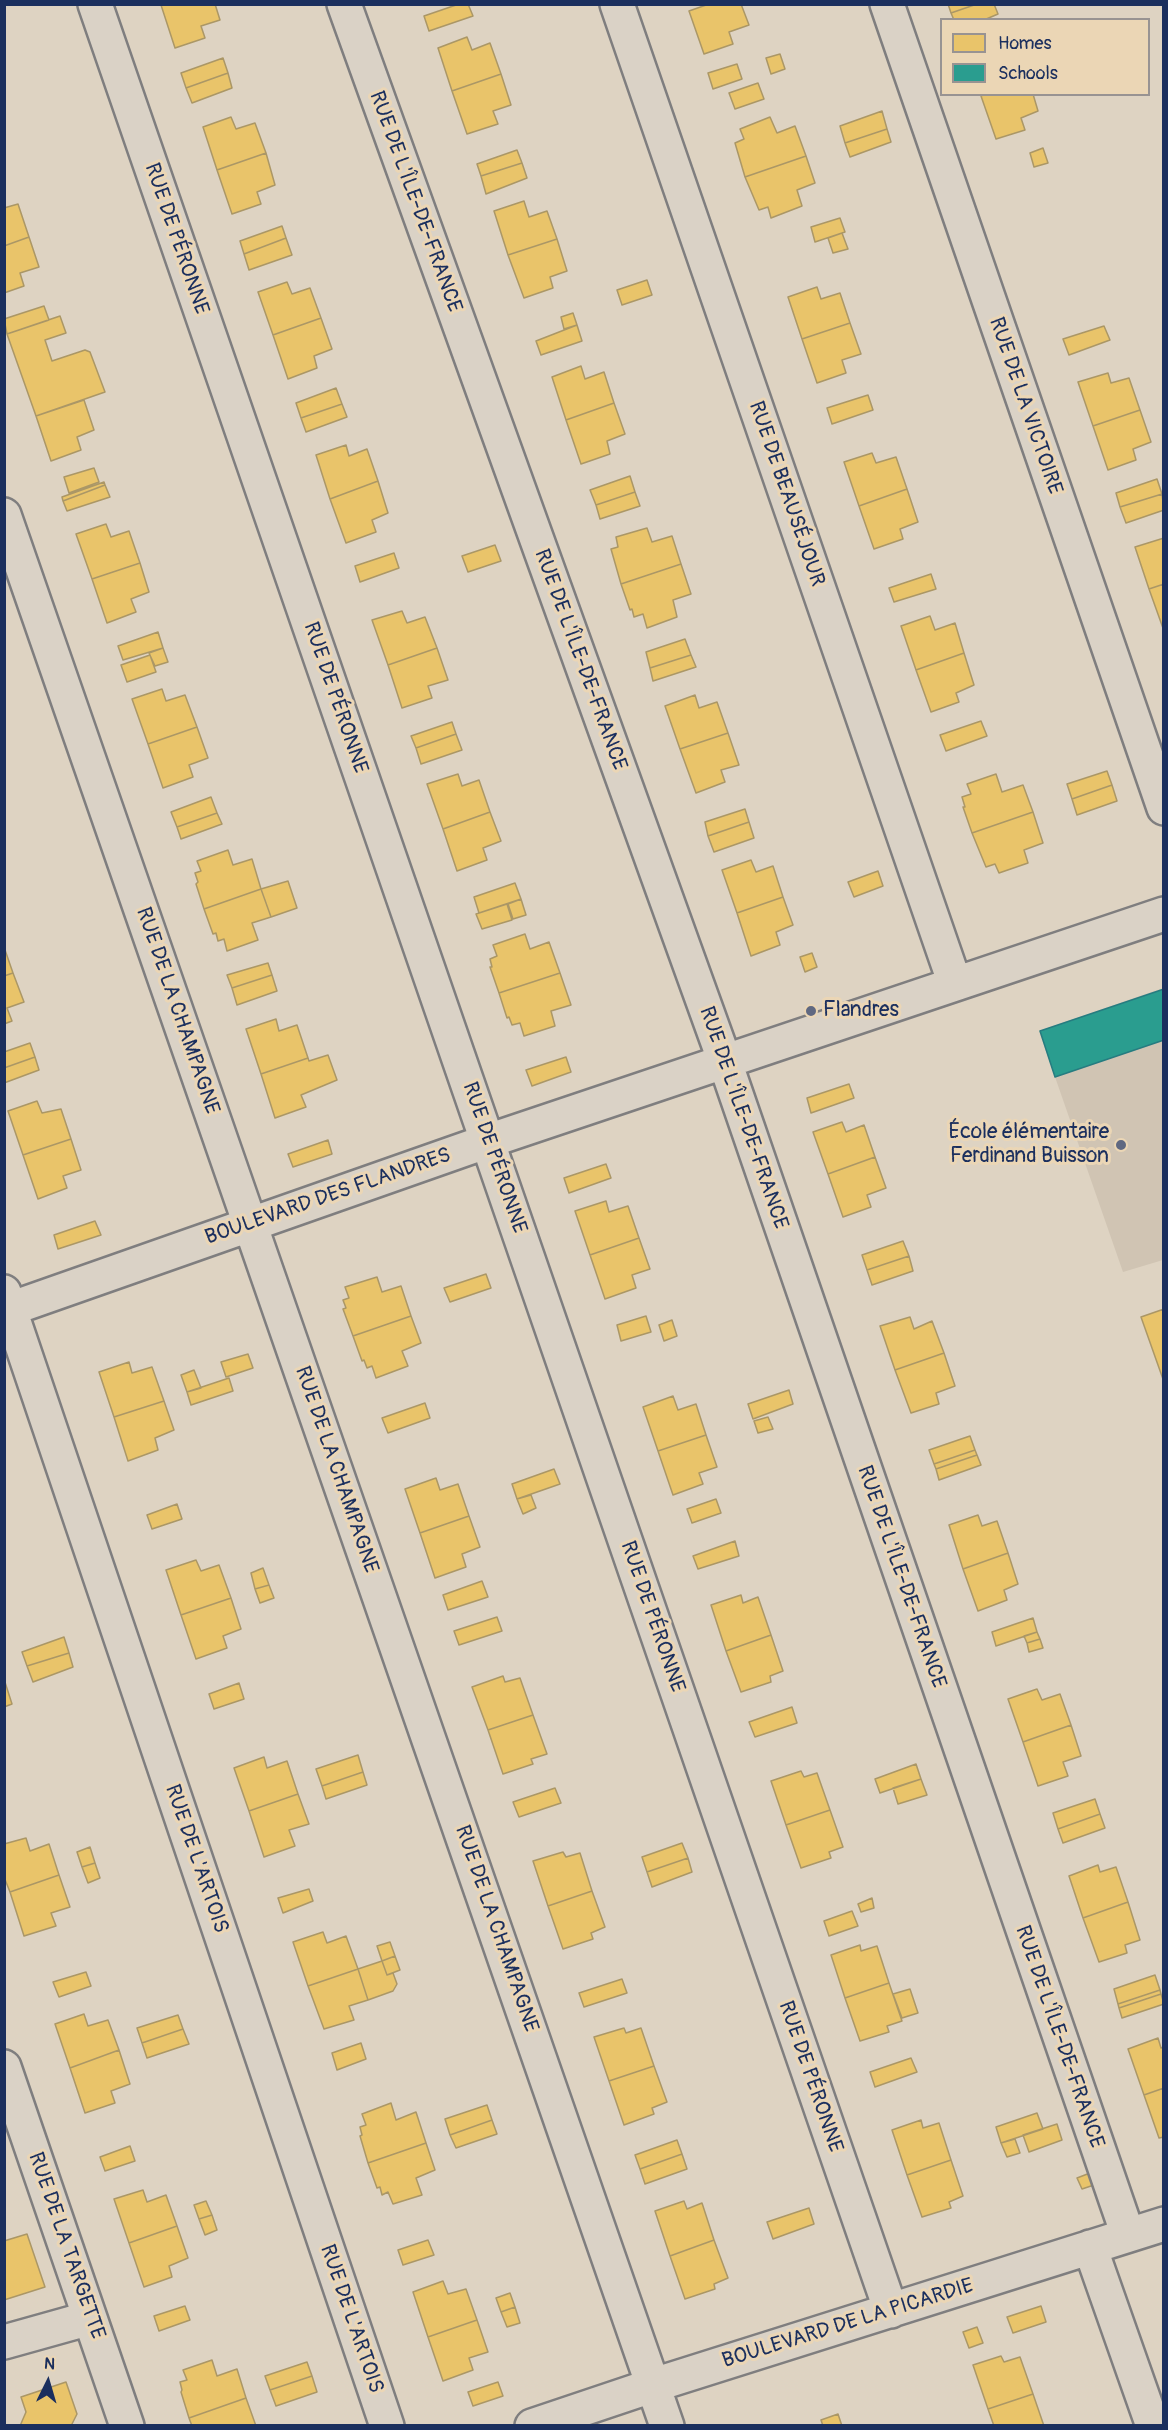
<!DOCTYPE html>
<html>
<head>
<meta charset="utf-8">
<style>
	body { margin:0 }
	#map { position:relative; width:1168px; height:2430px; overflow:hidden; background:#ded3c2; font-family:Pangolin,sans-serif }
	canvas { display:block }
	.frame { position:absolute; inset:0; border:6px solid #1b2f5e; pointer-events:none }
	.legend { position:absolute; left:940px; top:18px; width:210px; height:78px; box-sizing:border-box; background:#ebd6b5; border:2px solid #989392; margin:0; padding:8px 10px; list-style:none; font-size:18px; color:#1b2f5e }
	.legend li { display:flex; align-items:center; gap:12px; height:30px }
	.legend b { width:30px; border:2px solid #989392 }
	.north { position:absolute; left:18px; top:2352px; width:60px; height:60px; -webkit-text-stroke:4px #ebd6b5; paint-order:stroke; rotate:5deg; font-size:16px; font-weight:700; line-height:24px; text-align:center; color:#1b2f5e }
	.north::after { content:''; display:block; margin:auto; width:21px; height:27px; background:#1b2f5e; clip-path:polygon(50% 0,100% 100%,50% 72%,0 100%) }
</style>
</head>
<body>
<div id="map">
<canvas width="1168" height="2430"></canvas>
<div class="frame"></div>
<ul class="legend">
<li><b style="height:16px;background:#e9c46a"></b>Homes</li>
<li><b style="height:16px;background:#2a9d8f"></b>Schools</li>
</ul>
<div class="north">N</div>
</div>
<script>
const c = document.querySelector('canvas').getContext('2d');
c.lineJoin = 'round';
function paint(path, color) { c.fillStyle = color; c.fill(path, 'evenodd'); }
const shape = rows => new Path2D(rows.map(r => 'M' + r).join(''));
function strokePath(path, color, width, dash) { c.strokeStyle = color; c.lineWidth = width; c.lineCap = dash ? 'butt' : 'round'; c.setLineDash(dash || []); c.stroke(path); }
function drawText(font, color, halo, rows, align = 'center') {
  c.font = font + ' Pangolin,sans-serif'; c.lineWidth = 6; c.setLineDash([]); c.textBaseline = 'middle'; c.strokeStyle = halo; c.fillStyle = color; for (const [text, x, y, turn = 0] of rows) {
    c.save(); c.translate(x, y); c.rotate((+turn || 0) * Math.PI / 180); c.textAlign = isNaN(turn) ? turn : align; if (halo) c.strokeText(text, 0, 0); c.fillText(text, 0, 0); c.restore();
  }
}
paint(shape([
	[1163,988,1163,1260,1123,1272,1039,1031]
]), '#d0c4b3');
const homes = shape([
	[215,4,220,20,201,26,205,38,175,48,161,5,215,4],
	[459,4,468,4,473,16,429,31,424,16,459,4],
	[709,4,741,4,749,25,729,32,733,44,704,54,689,11,709,4],
	[948,4,977,4,951,13,948,4],
	[977,4,994,4,998,14,984,20,954,20,951,13,977,4],
	[467,37,472,50,490,43,501,74,452,91,438,48,467,37],
	[780,54,785,69,771,74,766,58,780,54],
	[223,58,228,73,186,88,181,73,223,58],
	[737,64,742,79,713,89,708,73,737,64],
	[228,73,232,88,192,103,186,88,228,73],
	[501,74,511,105,493,111,498,124,467,134,452,91,501,74],
	[758,83,764,99,735,109,729,93,758,83],
	[985,94,1033,94,1038,111,1021,118,1025,130,996,139,981,96,985,94],
	[882,111,887,129,845,143,840,126,882,111],
	[231,117,236,129,255,123,266,153,217,170,203,127,231,117],
	[770,117,777,133,795,126,806,156,745,177,735,143,744,139,740,129,770,117],
	[887,129,891,142,850,157,845,143,887,129],
	[1043,148,1048,163,1034,167,1030,153,1043,148],
	[517,150,522,163,481,176,477,164,517,150],
	[266,153,275,185,257,192,261,204,232,214,217,170,266,153],
	[806,156,815,183,797,190,802,206,771,218,768,207,759,210,745,177,806,156],
	[522,163,527,178,486,194,481,176,522,163],
	[524,201,529,217,547,211,557,239,508,255,494,211,524,201],
	[18,204,29,237,4,246,4,208,18,204],
	[840,218,845,232,815,242,811,227,840,218],
	[282,226,286,238,244,254,240,241,282,226],
	[842,233,848,249,833,253,828,238,842,233],
	[29,237,39,267,20,273,24,286,4,293,4,246,29,237],
	[286,238,292,255,249,270,244,254,286,238],
	[557,239,567,271,550,277,553,288,524,298,508,255,557,239],
	[647,280,652,295,622,305,617,290,647,280],
	[287,282,292,294,310,288,321,318,273,335,258,292,287,282],
	[817,287,821,299,840,293,850,323,802,339,788,297,817,287],
	[44,306,49,320,7,334,4,319,44,306],
	[573,313,577,325,564,329,561,317,573,313],
	[60,316,66,333,45,340,52,361,85,350,90,352,105,392,36,416,7,334,60,316],
	[321,318,332,349,314,356,317,368,288,379,273,335,321,318],
	[850,323,861,354,842,360,846,373,817,383,802,339,850,323],
	[577,325,582,341,541,355,536,341,577,325],
	[1104,326,1110,340,1069,355,1063,339,1104,326],
	[581,366,585,379,604,372,614,403,566,420,552,377,581,366],
	[1108,373,1111,383,1129,378,1140,410,1093,426,1078,382,1108,373],
	[336,388,342,404,301,418,296,403,336,388],
	[868,395,873,410,832,424,827,408,868,395],
	[84,400,94,430,77,437,81,450,51,461,36,416,84,400],
	[614,403,625,434,607,441,610,454,581,464,566,420,614,403],
	[342,404,347,417,306,432,301,418,342,404],
	[1140,410,1151,442,1133,449,1136,460,1108,470,1093,426,1140,410],
	[346,445,349,456,367,449,378,481,330,499,316,455,346,445],
	[872,453,876,463,896,457,907,489,859,506,844,462,872,453],
	[94,468,99,482,69,493,64,477,94,468],
	[630,476,635,492,596,505,590,490,630,476],
	[1157,479,1162,494,1120,507,1116,493,1157,479],
	[378,481,388,513,372,520,376,532,346,543,330,499,378,481],
	[104,482,105,485,63,501,62,497,104,482],
	[105,485,110,497,67,511,63,501,105,485],
	[907,489,918,522,900,529,903,539,874,549,859,506,907,489],
	[635,492,640,506,600,519,596,505,635,492],
	[1162,494,1164,510,1126,523,1120,507,1162,494],
	[106,524,111,537,129,531,140,563,92,579,76,534,106,524],
	[647,528,652,542,672,536,681,564,621,584,611,549,618,547,616,537,647,528],
	[1164,538,1164,584,1149,589,1135,547,1164,538],
	[495,545,501,561,468,572,462,556,495,545],
	[394,553,399,568,360,582,355,566,394,553],
	[140,563,149,592,131,599,136,612,107,623,92,579,140,563],
	[681,564,691,594,673,600,677,617,647,628,643,614,634,617,632,609,630,610,621,584,681,564],
	[931,574,936,589,894,602,889,588,931,574],
	[1164,584,1164,631,1149,589,1164,584],
	[402,611,407,623,425,617,437,648,388,665,372,620,402,611],
	[930,616,935,630,955,623,964,653,916,670,901,626,930,616],
	[158,632,163,648,123,660,118,646,158,632],
	[685,639,691,655,650,668,646,652,685,639],
	[163,648,168,662,155,666,149,653,163,648],
	[437,648,448,680,428,686,432,698,402,708,388,665,437,648],
	[964,653,974,685,956,693,959,702,931,712,916,670,964,653],
	[150,655,156,672,127,682,121,665,150,655],
	[691,655,696,667,653,681,650,668,691,655],
	[162,689,166,701,185,695,197,727,148,744,132,699,162,689],
	[695,695,699,708,717,702,728,733,680,749,665,706,695,695],
	[981,721,987,736,946,751,940,735,981,721],
	[452,722,456,734,416,748,411,736,452,722],
	[197,727,208,758,189,765,193,777,163,788,148,744,197,727],
	[728,733,739,765,721,770,725,782,696,793,680,749,728,733],
	[456,734,462,750,421,764,416,748,456,734],
	[1107,771,1112,785,1072,799,1067,784,1107,771],
	[458,774,462,786,479,780,490,812,443,829,427,784,458,774],
	[996,774,1002,792,1023,785,1033,812,972,833,963,807,965,807,962,797,971,794,967,784,996,774],
	[1112,785,1117,801,1077,815,1072,799,1112,785],
	[211,797,217,813,177,827,171,812,211,797],
	[745,809,749,822,708,836,705,822,745,809],
	[490,812,501,841,483,848,487,860,457,871,443,829,490,812],
	[1033,812,1043,843,1024,850,1028,863,999,873,995,864,986,867,972,833,1033,812],
	[217,813,222,824,181,839,177,827,217,813],
	[749,822,754,838,714,852,708,836,749,822],
	[228,850,233,865,252,859,261,889,204,909,196,884,198,882,195,873,201,871,197,861,228,850],
	[751,860,756,872,773,866,783,897,737,913,722,870,751,860],
	[878,871,883,886,854,897,848,882,878,871],
	[288,881,297,908,271,917,261,889,288,881],
	[515,883,521,899,479,913,474,897,515,883],
	[261,889,271,917,252,923,258,940,227,951,224,939,218,941,216,933,213,934,204,909,261,889],
	[783,897,793,925,776,932,780,945,751,956,737,913,783,897],
	[521,899,526,915,513,919,508,904,521,899],
	[507,904,512,920,482,929,476,914,507,904],
	[525,934,530,949,549,942,560,973,499,993,490,967,492,967,490,959,497,956,493,945,525,934],
	[4,947,13,973,4,976,4,947],
	[812,953,817,967,805,972,800,957,812,953],
	[268,963,272,975,232,988,227,975,268,963],
	[13,973,24,1002,7,1008,12,1021,4,1024,4,976,13,973],
	[560,973,571,1005,551,1011,555,1026,524,1036,520,1023,512,1025,509,1017,507,1018,499,993,560,973],
	[272,975,277,991,237,1005,232,988,272,975],
	[276,1019,279,1031,297,1025,308,1058,261,1074,246,1029,276,1019],
	[30,1043,35,1057,4,1068,4,1052,30,1043],
	[328,1055,337,1080,301,1095,306,1107,275,1118,261,1074,308,1058,309,1061,328,1055],
	[35,1057,39,1070,4,1083,4,1068,35,1057],
	[566,1057,571,1072,532,1086,526,1070,566,1057],
	[849,1084,854,1098,811,1113,807,1098,849,1084],
	[37,1101,42,1113,61,1109,71,1139,23,1155,8,1111,37,1101],
	[842,1122,846,1132,864,1125,875,1157,828,1174,813,1132,842,1122],
	[71,1139,81,1170,63,1176,67,1188,38,1199,23,1155,71,1139],
	[328,1140,332,1154,293,1167,288,1154,328,1140],
	[875,1157,886,1188,867,1195,871,1207,843,1217,828,1174,875,1157],
	[606,1164,611,1178,569,1193,564,1178,606,1164],
	[606,1201,609,1212,628,1206,639,1238,590,1255,575,1211,606,1201],
	[95,1221,101,1235,58,1249,54,1235,95,1221],
	[639,1238,650,1269,632,1275,636,1288,605,1299,590,1255,639,1238],
	[903,1241,909,1256,867,1270,862,1255,903,1241],
	[909,1256,913,1271,872,1285,867,1270,909,1256],
	[486,1274,491,1288,450,1302,444,1288,486,1274],
	[377,1277,382,1292,401,1286,411,1316,353,1336,343,1309,346,1308,343,1300,349,1298,345,1287,377,1277],
	[1164,1309,1164,1382,1141,1317,1164,1309],
	[411,1316,421,1343,402,1351,408,1366,376,1378,372,1366,367,1368,364,1360,362,1361,353,1336,411,1316],
	[646,1316,651,1332,621,1341,617,1325,646,1316],
	[910,1317,914,1329,932,1321,944,1353,895,1370,880,1326,910,1317],
	[672,1320,677,1336,664,1341,659,1325,672,1320],
	[944,1353,955,1386,936,1393,939,1404,911,1413,895,1370,944,1353],
	[248,1354,253,1368,226,1377,221,1362,248,1354],
	[129,1362,132,1373,152,1367,164,1401,114,1417,99,1372,129,1362],
	[194,1370,201,1388,187,1392,181,1375,194,1370],
	[229,1378,233,1391,191,1405,187,1392,229,1378],
	[789,1390,793,1404,753,1419,748,1404,789,1390],
	[673,1396,678,1410,696,1404,706,1435,658,1451,643,1407,673,1396],
	[164,1401,174,1430,155,1438,158,1450,128,1461,114,1417,164,1401],
	[425,1403,430,1418,388,1433,382,1418,425,1403],
	[768,1417,773,1429,758,1433,754,1421,768,1417],
	[706,1435,717,1467,699,1473,703,1484,673,1495,658,1451,706,1435],
	[970,1436,975,1450,934,1464,929,1450,970,1436],
	[975,1450,977,1455,936,1469,934,1464,975,1450],
	[977,1455,981,1465,939,1480,936,1469,977,1455],
	[554,1469,560,1484,517,1499,512,1484,554,1469],
	[436,1478,440,1490,458,1484,469,1516,420,1533,405,1489,436,1478],
	[531,1495,536,1508,523,1514,517,1499,531,1495],
	[716,1499,721,1513,692,1523,687,1509,716,1499],
	[177,1504,182,1519,152,1529,147,1515,177,1504],
	[978,1515,982,1526,997,1521,1008,1553,963,1569,949,1525,978,1515],
	[469,1516,480,1547,462,1554,466,1567,435,1578,420,1533,469,1516],
	[735,1541,739,1556,698,1569,693,1556,735,1541],
	[1008,1553,1018,1584,1004,1590,1007,1600,978,1611,963,1569,1008,1553],
	[196,1560,201,1571,219,1565,231,1598,181,1615,166,1570,196,1560],
	[263,1568,269,1585,255,1589,251,1573,263,1568],
	[482,1581,488,1597,448,1610,443,1595,482,1581],
	[269,1585,274,1598,260,1603,255,1589,269,1585],
	[741,1595,743,1603,758,1597,771,1635,726,1651,711,1605,741,1595],
	[231,1598,241,1629,223,1636,227,1648,196,1659,181,1615,231,1598],
	[497,1617,502,1631,459,1645,454,1631,497,1617],
	[1033,1618,1037,1632,996,1646,992,1632,1033,1618],
	[1037,1632,1040,1639,1027,1643,1024,1636,1037,1632],
	[771,1635,783,1671,770,1676,771,1682,741,1692,726,1651,771,1635],
	[64,1637,69,1653,27,1666,22,1652,64,1637],
	[1040,1639,1043,1648,1029,1652,1027,1643,1040,1639],
	[69,1653,73,1667,33,1682,27,1666,69,1653],
	[503,1676,505,1682,520,1678,533,1715,488,1730,472,1687,503,1676],
	[4,1679,12,1704,4,1707,4,1679],
	[239,1683,244,1699,214,1709,209,1694,239,1683],
	[1037,1689,1042,1700,1060,1694,1071,1725,1023,1742,1008,1699,1037,1689],
	[792,1707,797,1723,755,1737,749,1722,792,1707],
	[533,1715,547,1754,531,1759,533,1764,503,1774,488,1730,533,1715],
	[1071,1725,1081,1756,1063,1762,1068,1776,1038,1786,1023,1742,1071,1725],
	[358,1755,363,1772,322,1786,316,1769,358,1755],
	[264,1757,267,1768,287,1761,298,1794,249,1811,234,1768,264,1757],
	[916,1764,921,1779,880,1793,875,1779,916,1764],
	[801,1771,804,1777,817,1773,830,1810,786,1825,771,1781,801,1771],
	[363,1772,367,1785,326,1799,322,1786,363,1772],
	[921,1779,927,1795,898,1804,893,1788,921,1779],
	[555,1788,561,1803,519,1817,513,1802,555,1788],
	[298,1794,309,1824,289,1830,295,1846,264,1857,249,1811,298,1794],
	[1095,1799,1100,1814,1058,1829,1053,1813,1095,1799],
	[830,1810,843,1847,829,1852,831,1858,801,1868,786,1825,830,1810],
	[1100,1814,1105,1828,1063,1843,1058,1829,1100,1814],
	[26,1838,30,1851,49,1844,59,1875,10,1892,4,1877,4,1844,26,1838],
	[682,1843,688,1858,647,1872,642,1857,682,1843],
	[90,1847,95,1863,82,1867,77,1852,90,1847],
	[563,1852,566,1857,580,1853,592,1891,548,1906,533,1861,563,1852],
	[688,1858,692,1872,652,1887,647,1872,688,1858],
	[95,1863,100,1878,88,1883,82,1867,95,1863],
	[1098,1865,1100,1872,1116,1867,1128,1902,1083,1918,1069,1876,1098,1865],
	[59,1875,70,1907,51,1913,56,1926,24,1936,10,1892,59,1875],
	[309,1889,313,1901,283,1913,278,1898,309,1889],
	[592,1891,605,1927,591,1933,593,1939,563,1949,548,1906,592,1891],
	[872,1898,874,1908,861,1912,858,1904,872,1898],
	[1128,1902,1140,1940,1125,1945,1127,1953,1099,1962,1083,1918,1128,1902],
	[852,1911,858,1926,829,1936,824,1921,852,1911],
	[323,1932,327,1943,346,1936,358,1969,308,1986,293,1942,323,1932],
	[390,1942,395,1956,382,1961,377,1946,390,1942],
	[860,1945,861,1951,877,1946,889,1983,845,1998,831,1955,860,1945],
	[395,1956,400,1970,387,1975,382,1961,395,1956],
	[382,1961,387,1975,393,1973,397,1984,393,1991,368,2000,358,1969,382,1961],
	[358,1969,368,2000,349,2006,354,2020,324,2029,308,1986,358,1969],
	[86,1972,91,1986,59,1997,53,1982,86,1972],
	[1155,1975,1160,1990,1118,2004,1114,1989,1155,1975],
	[622,1979,627,1993,584,2007,579,1993,622,1979],
	[889,1983,902,2021,887,2026,889,2032,860,2041,845,1998,889,1983],
	[910,1989,918,2013,902,2018,893,1994,910,1989],
	[1160,1990,1161,1994,1119,2008,1118,2004,1160,1990],
	[1161,1994,1164,2004,1122,2018,1119,2008,1161,1994],
	[84,2014,88,2026,108,2020,119,2050,70,2068,55,2024,84,2014],
	[178,2015,183,2029,142,2043,137,2028,178,2015],
	[624,2028,626,2033,641,2028,654,2066,609,2081,594,2037,624,2028],
	[183,2029,189,2044,147,2058,142,2043,183,2029],
	[1158,2038,1161,2048,1164,2047,1164,2088,1144,2095,1128,2049,1158,2038],
	[361,2043,366,2059,337,2070,332,2053,361,2043],
	[119,2050,130,2084,111,2091,115,2103,85,2113,70,2068,119,2050],
	[911,2058,917,2072,875,2087,870,2072,911,2058],
	[654,2066,667,2102,652,2108,654,2114,624,2125,609,2081,654,2066],
	[1164,2088,1164,2137,1159,2138,1144,2095,1164,2088],
	[391,2103,396,2120,416,2112,426,2143,368,2163,360,2136,362,2135,360,2127,366,2125,362,2114,391,2103],
	[487,2105,492,2120,450,2135,445,2119,487,2105],
	[1037,2113,1043,2129,1001,2143,996,2127,1037,2113],
	[492,2120,497,2134,456,2148,450,2135,492,2120],
	[921,2120,923,2128,939,2123,951,2160,907,2175,892,2130,921,2120],
	[1057,2124,1062,2140,1029,2152,1023,2135,1057,2124],
	[1015,2139,1020,2153,1007,2157,1001,2143,1015,2139],
	[677,2140,682,2154,640,2169,635,2155,677,2140],
	[426,2143,435,2170,416,2178,422,2195,393,2204,388,2192,382,2195,380,2187,377,2188,368,2163,426,2143],
	[130,2146,135,2161,105,2171,100,2157,130,2146],
	[682,2154,687,2169,645,2184,640,2169,682,2154],
	[951,2160,963,2196,949,2202,951,2208,922,2217,907,2175,951,2160],
	[1090,2173,1094,2185,1082,2189,1077,2178,1090,2173],
	[143,2190,147,2202,166,2195,177,2226,129,2243,114,2199,143,2190],
	[206,2201,212,2215,199,2219,194,2205,206,2201],
	[684,2201,687,2209,702,2203,714,2240,670,2256,655,2211,684,2201],
	[809,2208,814,2224,773,2239,767,2222,809,2208],
	[212,2215,217,2230,205,2235,199,2219,212,2215],
	[177,2226,188,2258,169,2266,172,2277,144,2287,129,2243,177,2226],
	[27,2234,45,2287,4,2300,4,2241,27,2234],
	[428,2240,434,2255,403,2265,398,2250,428,2240],
	[714,2240,728,2278,714,2284,715,2289,685,2299,670,2256,714,2240],
	[443,2281,448,2294,466,2289,477,2320,428,2337,413,2292,443,2281],
	[510,2293,515,2307,501,2312,496,2298,510,2293],
	[185,2306,190,2320,159,2331,154,2316,185,2306],
	[1041,2306,1046,2322,1013,2333,1007,2317,1041,2306],
	[515,2307,520,2323,507,2327,501,2312,515,2307],
	[477,2320,488,2352,469,2358,473,2370,443,2381,428,2337,477,2320],
	[977,2327,983,2343,969,2348,963,2332,977,2327],
	[1001,2356,1004,2362,1020,2357,1033,2394,988,2409,973,2365,1001,2356],
	[212,2360,217,2376,237,2369,246,2398,189,2418,181,2392,182,2390,180,2382,187,2380,183,2370,212,2360],
	[307,2362,312,2376,270,2390,265,2376,307,2362],
	[312,2376,317,2392,276,2406,270,2390,312,2376],
	[66,2382,77,2414,71,2426,20,2426,26,2412,21,2397,66,2382],
	[498,2382,503,2396,473,2406,468,2392,498,2382],
	[1033,2394,1044,2426,994,2426,988,2409,1033,2394],
	[246,2398,256,2426,192,2426,189,2418,246,2398],
	[838,2414,842,2426,823,2426,821,2420,838,2414]
]);
paint(homes, '#e9c46a');
strokePath(homes, '#ab9766', 1.5);
const schools = shape([
	[1164,989,1164,1040,1055,1077,1040,1031,1164,989]
]);
paint(schools, '#2a9d8f');
strokePath(schools, '#267c80', 1.5);
const minor = shape([
	[95,4,891,2311],
	[344,4,725,1062,1128,2235],
	[617,4,955,984],
	[887,4,1164,808],
	[4,515,667,2426],
	[4,1292,387,2426],
	[4,1311,488,1141,1164,914],
	[4,2067,127,2426],
	[1090,2247,1153,2426],
	[4,2342,90,2318],
	[532,2426,654,2385,1164,2224]
]);
strokePath(minor, '#7f7e7f', 38);
strokePath(minor, '#dad2c6', 33);
for (const [x, y, r, color] of [
	[811,1011,6,"#5f6881"],
	[1121,1145,6,"#5f6881"]
]) { const dot = new Path2D(); dot.arc(x, y, r, 0, 2 * Math.PI); c.fillStyle = color; c.fill(dot); strokePath(dot, '#ebd6b5', 2); }
drawText('21px', '#1b2f5e', '#ebd6b5', [
	["RUE DE L'ÎLE-DE-FRANCE",415,202,70],
	["RUE DE PÉRONNE",176,239,71],
	["RUE DE LA VICTOIRE",1025,406,71],
	["RUE DE BEAUSÉJOUR",786,494,71],
	["RUE DE L'ÎLE-DE-FRANCE",580,660,70],
	["RUE DE PÉRONNE",335,698,71],
	["RUE DE LA CHAMPAGNE",177,1011,71],
	["RUE DE L'ÎLE-DE-FRANCE",743,1118,71],
	["RUE DE PÉRONNE",494,1158,71],
	["BOULEVARD DES FLANDRES",328,1197,-19],
	["RUE DE LA CHAMPAGNE",336,1470,71],
	["RUE DE L'ÎLE-DE-FRANCE",901,1577,71],
	["RUE DE PÉRONNE",652,1617,71],
	["RUE DE L'ARTOIS",196,1859,71],
	["RUE DE LA CHAMPAGNE",496,1929,71],
	["RUE DE L'ÎLE-DE-FRANCE",1059,2037,71],
	["RUE DE PÉRONNE",810,2077,71],
	["RUE DE LA TARGETTE",66,2246,71],
	["RUE DE L'ARTOIS",351,2319,71],
	["BOULEVARD DE LA PICARDIE",848,2324,-17]
]);
drawText('21px', '#1b2f5e', '#ebd6b5', [
	["Flandres",823,1011],
	["École élémentaire",1109,1133,"right"],
	["Ferdinand Buisson",1109,1157,"right"]
], 'left');
</script>
</body>
</html>
